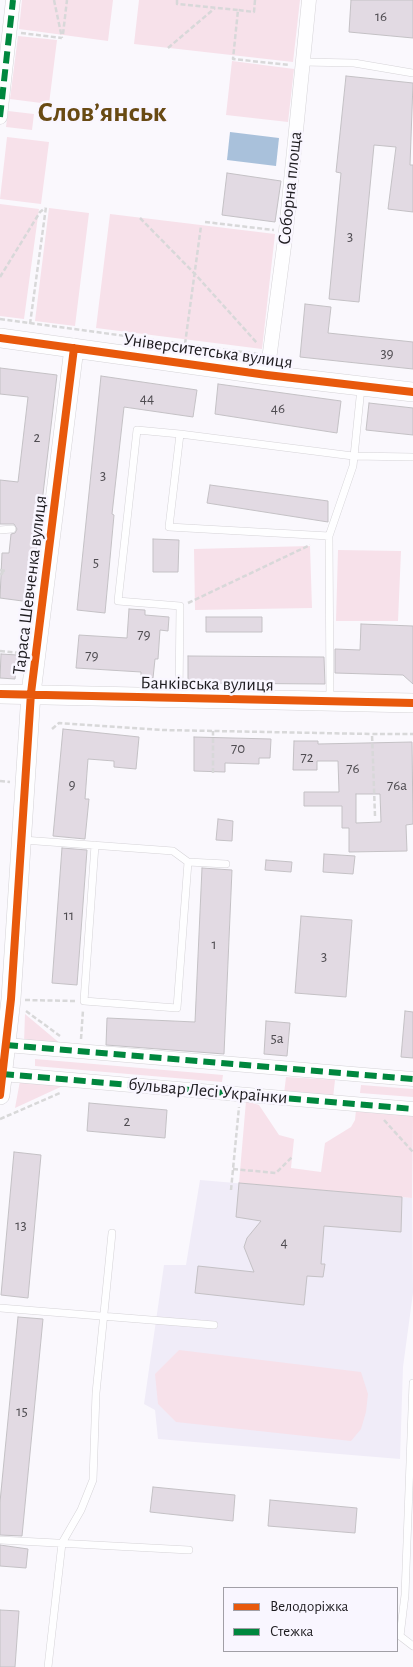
<!DOCTYPE html>
<html>
<head>
<meta charset="utf-8">
<style>
	body { margin:0 }
	#map { position:relative; width:413px; height:1667px; overflow:hidden; background:#faf8fd; font-family:"Alegreya Sans",sans-serif }
	canvas { display:block }
	.legend { position:absolute; left:223px; top:1587px; width:175px; height:65px; box-sizing:border-box; background:#f9f6ff; border:1px solid #a19fa6; margin:0; padding:6px 9px; list-style:none; font-size:15px; color:#1e1c20 }
	.legend li { display:flex; align-items:center; gap:10px; height:25px }
	.legend b { width:25px; border:1px solid #a19fa6 }
</style>
</head>
<body>
<div id="map">
<canvas width="413" height="1667"></canvas>
<ul class="legend">
<li><b style="height:6px;background:#e8590c"></b>Велодоріжка</li>
<li><b style="height:6px;background:#00873e"></b>Стежка</li>
</ul>
</div>
<script>
const c = document.querySelector('canvas').getContext('2d');
c.lineJoin = 'round';
function paint(path, color) { c.fillStyle = color; c.fill(path, 'evenodd'); }
const shape = rows => new Path2D(rows.map(r => 'M' + r).join(''));
function strokePath(path, color, width, dash) { c.strokeStyle = color; c.lineWidth = width; c.lineCap = dash ? 'butt' : 'round'; c.setLineDash(dash || []); c.stroke(path); }
function drawText(font, color, halo, rows, align = 'center') {
  c.font = font + ' "Alegreya Sans",sans-serif'; c.lineWidth = 5; c.setLineDash([]); c.textBaseline = 'middle'; c.strokeStyle = halo; c.fillStyle = color; for (const [text, x, y, turn = 0] of rows) {
    c.save(); c.translate(x, y); c.rotate((+turn || 0) * Math.PI / 180); c.textAlign = isNaN(turn) ? turn : align; if (halo) c.strokeText(text, 0, 0); c.fillText(text, 0, 0); c.restore();
  }
}
paint(shape([
	[200,1180,412,1198,413,1293,403,1367,400,1459,158,1439,155,1410,144,1404,164,1265,186,1265]
]), '#f0ecf8');
paint(shape([
	[22,0,113,0,108,41,19,29],
	[139,0,300,0,293,62,134,44],
	[18,36,57,40,49,104,10,99],
	[232,61,294,69,288,122,226,115],
	[8,111,34,114,32,130,6,127],
	[7,137,49,142,41,204,0,199],
	[0,204,39,209,24,319,0,316],
	[49,208,89,213,75,326,35,321],
	[110,214,275,234,262,349,96,328],
	[310,546,312,608,195,610,194,549],
	[338,550,401,551,398,621,336,621],
	[25,1014,62,1045,24,1043],
	[35,1059,223,1075,222,1082,35,1066],
	[286,1077,335,1080,333,1098,284,1094],
	[20,1081,67,1084,15,1108],
	[361,1085,413,1089,413,1097,360,1093],
	[246,1101,259,1105,279,1135,294,1139,291,1168,321,1172,325,1143,351,1127,355,1120,356,1110,413,1115,412,1198,239,1183],
	[179,1350,361,1372,368,1394,366,1412,361,1429,351,1441,176,1422,158,1404,155,1374]
]), '#f7e1ea');
paint(shape([
	[230,132,279,138,276,166,227,160]
]), '#a9c1db');
const building = shape([
	[351,0,413,0,413,38,349,32,351,0],
	[346,76,413,83,410,165,413,165,413,212,388,209,396,147,374,145,359,302,329,299,341,173,336,172,346,76],
	[227,173,281,181,275,222,222,215,227,173],
	[305,304,331,307,328,333,413,342,413,369,300,357,305,304],
	[0,368,57,375,39,528,33,532,38,538,30,602,0,598,2,553,9,553,11,534,15,533,17,529,14,524,0,524,0,480,18,482,28,397,0,394,0,368],
	[101,376,197,390,193,417,124,407,112,514,114,515,105,613,77,610,101,376],
	[218,384,341,401,337,433,215,414,218,384],
	[369,403,413,408,413,435,366,430,369,403],
	[210,485,328,501,328,522,207,503,210,485],
	[153,539,179,540,178,572,153,572,153,539],
	[129,609,145,610,145,615,169,617,168,631,160,630,158,659,155,659,153,678,141,677,141,672,76,668,79,635,127,638,129,609],
	[206,617,262,617,262,632,206,632,206,617],
	[361,624,413,626,413,684,403,675,335,673,335,649,360,650,361,624],
	[1,654,17,655,15,679,0,678,1,654],
	[188,656,324,657,325,684,188,683,188,656],
	[63,729,139,737,136,769,114,767,114,761,88,759,85,799,89,799,85,839,53,836,63,729],
	[194,737,271,739,270,758,259,758,259,764,225,763,225,772,194,771,194,737],
	[294,741,318,741,318,744,412,742,413,824,406,825,407,851,349,852,349,828,342,828,342,806,304,806,304,792,339,792,338,761,317,761,317,770,293,770,294,741],
	[356,794,380,794,381,822,356,823,356,794],
	[218,819,233,821,232,841,216,840,218,819],
	[62,848,87,850,77,985,52,983,62,848],
	[324,854,355,856,353,874,323,872,324,854],
	[266,860,292,862,291,872,265,870,266,860],
	[202,868,232,870,224,1054,106,1045,107,1018,195,1022,202,868],
	[301,916,352,920,346,997,295,993,301,916],
	[405,1011,413,1012,413,1058,401,1057,405,1011],
	[266,1021,290,1023,287,1056,264,1054,266,1021],
	[89,1103,167,1110,165,1138,87,1131,89,1103],
	[14,1152,41,1155,28,1298,1,1295,14,1152],
	[239,1183,402,1197,401,1232,324,1226,321,1264,325,1264,323,1277,307,1276,304,1305,195,1293,198,1266,254,1272,244,1247,247,1238,261,1221,236,1217,239,1183],
	[18,1317,43,1319,22,1536,0,1535,0,1502,18,1317],
	[153,1487,235,1495,233,1521,150,1512,153,1487],
	[270,1500,357,1508,355,1533,268,1526,270,1500],
	[0,1545,28,1549,26,1568,0,1566,0,1545],
	[0,1610,19,1611,15,1667,0,1667,0,1610]
]);
paint(building, '#e2dae3');
strokePath(building, '#c4c1c5', 1);
const lane = shape([
	[303,62,354,63,413,73],
	[180,434,353,456,413,457],
	[0,530,12,529],
	[38,533,50,534],
	[329,536,330,701],
	[179,697,180,606,118,601,137,430,180,434,169,527,329,536,353,466,361,388],
	[23,840,173,851,188,862,226,864],
	[95,845,84,1001,177,1008,188,862],
	[0,1308,214,1325],
	[413,1383,405,1595,400,1636,413,1646],
	[0,1540,189,1550],
	[48,1667,62,1543,81,1510,93,1480,96,1393,112,1233]
]);
const street = shape([
	[0,117,13,0],
	[267,375,286,231,309,0],
	[6,1045,413,1079],
	[2,1074,413,1109]
]);
const secondary = shape([
	[0,338,267,375,413,392],
	[0,694,413,703],
	[0,1095,11,999,31,693,74,348]
]);
strokePath(lane, '#d5d3d7', 8);
strokePath(street, '#d5d3d7', 15);
strokePath(secondary, '#d5d3d7', 20);
strokePath(shape([
	[54,0,62,38],
	[177,0,177,4,238,10],
	[255,0,254,12,238,10,233,59,289,65],
	[21,33,62,38],
	[63,34,67,0],
	[168,48,215,8],
	[140,218,195,274,257,343],
	[205,222,274,230],
	[0,277,40,212,45,208],
	[0,319,258,354],
	[30,324,46,207],
	[185,344,201,226],
	[0,570,7,571],
	[0,574,2,574,3,570],
	[188,603,310,545],
	[0,651,21,653],
	[52,729,59,723,163,730,372,734],
	[213,773,213,731],
	[0,781,10,782],
	[375,816,372,734,413,734],
	[25,1000,75,1001],
	[26,1011,60,1036],
	[81,1039,83,1010],
	[0,1119,60,1093],
	[384,1120,413,1152],
	[233,1169,276,1173,292,1157],
	[231,1190,239,1107]
]), '#d8d8d9', 2.5, [5, 2.5]);
strokePath(lane, '#fefeff', 7);
strokePath(street, '#fefeff', 14);
strokePath(secondary, '#fefeff', 19);
strokePath(shape([
	[0,117,13,0],
	[6,1045,413,1079],
	[2,1074,413,1109]
]), '#00873e', 6, [12, 6]);
strokePath(shape([
	[0,338,267,375,413,392],
	[0,694,413,703],
	[0,1095,11,999,31,693,74,348]
]), '#e8590c', 8);
drawText('15px', '#4f4c51', null, [
	["16",381,16],
	["3",350,236],
	["39",387,353],
	["44",147,398],
	["46",278,408],
	["2",37,437],
	["3",103,475],
	["5",96,562],
	["79",144,634],
	["79",92,655],
	["70",238,748],
	["72",307,757],
	["76",353,768],
	["9",72,784],
	["76а",397,785],
	["11",69,915],
	["1",214,944],
	["3",324,956],
	["5а",277,1038],
	["2",127,1121],
	["13",21,1225],
	["4",284,1242],
	["15",22,1411]
]);
drawText('18px', '#1e1c20', '#f9f6ff', [
	["Соборна площа",290,188,-84],
	["Університетська вулиця",208,351,8],
	["Тараса Шевченка вулиця",30,585,-83],
	["Банківська вулиця",207,684,1],
	["бульвар Лесі Українки",208,1091,5]
]);
drawText('bold 28px', '#684a13', '#f9f6ff', [
	["Слов’янськ",102,113]
]);
</script>
</body>
</html>
